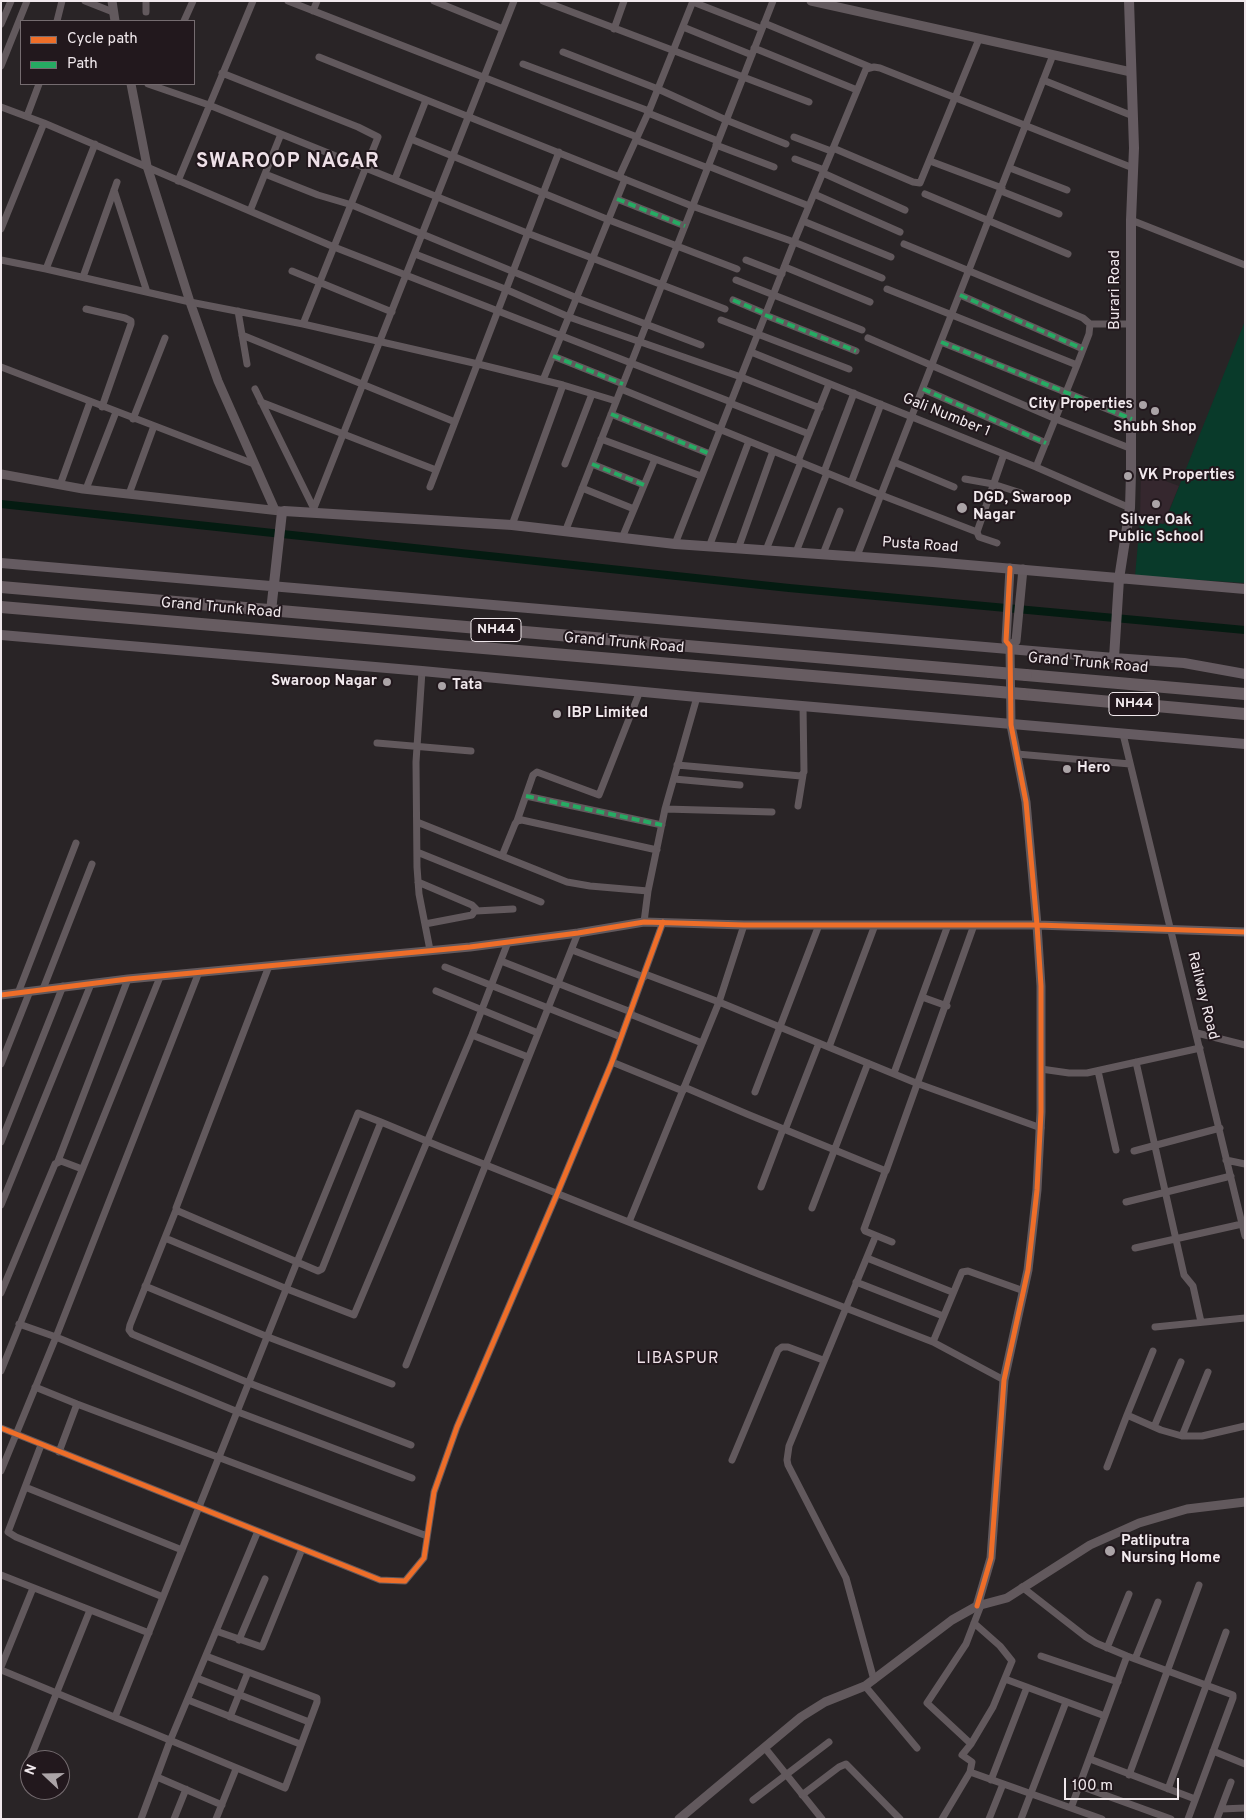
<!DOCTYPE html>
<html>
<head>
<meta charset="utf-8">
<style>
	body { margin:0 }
	#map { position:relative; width:1246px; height:1820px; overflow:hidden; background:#292426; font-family:Overpass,sans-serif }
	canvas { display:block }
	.frame { position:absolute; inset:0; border:2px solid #f1e9ed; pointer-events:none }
	.legend { position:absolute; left:20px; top:20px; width:175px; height:65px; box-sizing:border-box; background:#22181d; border:1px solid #756c70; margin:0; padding:6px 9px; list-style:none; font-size:15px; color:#f1e9ed }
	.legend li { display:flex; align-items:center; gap:10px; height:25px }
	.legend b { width:25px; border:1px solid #756c70 }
	.north { position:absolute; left:20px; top:1750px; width:50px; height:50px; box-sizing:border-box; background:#22181d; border:1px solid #756c70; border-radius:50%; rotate:291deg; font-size:14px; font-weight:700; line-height:20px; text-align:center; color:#f1e9ed }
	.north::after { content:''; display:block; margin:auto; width:18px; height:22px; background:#aba4a7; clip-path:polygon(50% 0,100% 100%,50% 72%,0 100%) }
	.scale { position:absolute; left:1064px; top:1778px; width:115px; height:22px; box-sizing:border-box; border:2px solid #f1e9ed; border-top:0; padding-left:6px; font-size:15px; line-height:18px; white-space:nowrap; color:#f1e9ed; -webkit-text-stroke:4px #22181d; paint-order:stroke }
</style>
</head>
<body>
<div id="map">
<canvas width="1246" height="1820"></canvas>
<div class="frame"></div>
<ul class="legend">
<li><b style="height:6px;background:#ee6e29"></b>Cycle path</li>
<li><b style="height:6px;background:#26ab63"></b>Path</li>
</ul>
<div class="north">N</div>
<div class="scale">100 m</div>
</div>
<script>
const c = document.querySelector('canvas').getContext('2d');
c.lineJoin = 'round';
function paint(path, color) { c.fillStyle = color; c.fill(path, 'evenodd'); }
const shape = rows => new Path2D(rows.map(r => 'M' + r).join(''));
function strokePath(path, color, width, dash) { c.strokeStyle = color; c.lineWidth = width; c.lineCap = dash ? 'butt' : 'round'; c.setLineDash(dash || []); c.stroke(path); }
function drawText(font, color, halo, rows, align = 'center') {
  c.font = font + ' Overpass,sans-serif'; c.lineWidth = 4; c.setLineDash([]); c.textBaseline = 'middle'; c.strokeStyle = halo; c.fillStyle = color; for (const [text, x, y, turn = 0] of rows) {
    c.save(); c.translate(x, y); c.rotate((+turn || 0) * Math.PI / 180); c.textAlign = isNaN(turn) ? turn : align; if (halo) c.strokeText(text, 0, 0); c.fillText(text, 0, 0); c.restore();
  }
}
paint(shape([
	[1141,472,1179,486,1163,524,1140,521]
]), '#35272e');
paint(shape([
	[1245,321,1245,583,1135,576,1140,521,1164,524]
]), '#093a2a');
strokePath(shape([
	[1,504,789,588,1245,630]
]), '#041b11', 8);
strokePath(shape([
	[85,1,113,12],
	[288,1,637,137],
	[434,1,503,29],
	[543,1,809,102],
	[693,2,762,29],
	[313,11,317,1],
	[146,12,146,1],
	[57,21,62,1],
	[184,21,193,1],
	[764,23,870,67],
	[1,24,11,1],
	[683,27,752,55],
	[614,29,624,1],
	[754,48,857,90],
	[563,52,658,89,726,120,786,144],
	[319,57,692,206,794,242,882,278],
	[523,64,649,111],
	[1,66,27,1],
	[222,73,358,127,378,137,303,324],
	[1043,80,1133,116],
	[148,84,209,105,527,233,725,309],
	[1,107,44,123],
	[648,113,718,141],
	[27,116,39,84],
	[794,137,831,151],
	[411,139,609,220,737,269],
	[636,140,708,168],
	[716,145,774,167],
	[833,148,913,182,920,183,979,39],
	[795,159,824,170],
	[930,161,1002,188],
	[708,166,809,206],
	[1010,168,1067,190],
	[823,173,905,210],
	[265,174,318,195,352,205,577,298,701,345],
	[619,177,649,111,693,1],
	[395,179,426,100],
	[178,181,253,1],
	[114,190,147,292],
	[1001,191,1059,214],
	[814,194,900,232],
	[925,194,1068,254],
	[617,199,685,226],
	[250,211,281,134],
	[1131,220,1245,265],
	[803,221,891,257],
	[1,229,44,123,334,247,731,402],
	[904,244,1083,318,1090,324,1131,324],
	[415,254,505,289,569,317,741,377,820,408],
	[1,260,46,269,190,302,303,324,478,364,563,385,616,401],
	[746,260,782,274],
	[785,267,870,302],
	[46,269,95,144],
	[292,271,392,312],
	[83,277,117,182],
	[736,280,862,330],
	[887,289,1077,365],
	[960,295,1083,349],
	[733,300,766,314],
	[86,309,125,318,131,321,131,324,102,407],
	[238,311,247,364],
	[765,315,856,351],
	[721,320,849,369],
	[242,335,455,422],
	[868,338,1056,419,1132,449],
	[941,342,1132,419],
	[751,352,1036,467,1130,508],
	[553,356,623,384],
	[1,367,254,464],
	[543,380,625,179],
	[255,389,314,509],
	[621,389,881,495,977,532],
	[923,389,1046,443],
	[261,402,436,470],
	[730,403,809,434],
	[611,414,710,454],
	[133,419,165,338],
	[601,439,701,476],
	[798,461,829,384],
	[894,462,954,487],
	[565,464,592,394],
	[592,464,644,485],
	[1036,467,1077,365,1089,334,1090,324],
	[824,472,854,393],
	[965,479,993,484,1021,493],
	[851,483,881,404],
	[60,485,90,402],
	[430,487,559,152],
	[582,488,634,509],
	[86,489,116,412],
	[129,494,154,426],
	[312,513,514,1],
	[512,525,563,385],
	[565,532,773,1],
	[622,538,655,459],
	[997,543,979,537,977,532,1004,454],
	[675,544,794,242,866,69,874,67,880,68,1133,168],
	[709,547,749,441],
	[738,549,773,451],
	[766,550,801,462],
	[796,552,827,473],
	[823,554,840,511],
	[857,556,1053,55],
	[422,671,416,762,417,867,419,894,430,950],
	[1123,734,1245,1236],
	[377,743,471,751],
	[1017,754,1130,764],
	[677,765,801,776,804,772,803,706],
	[674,779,740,785],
	[526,796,662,825],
	[798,806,803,775],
	[665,809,772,812],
	[517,821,533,775,537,772,599,795,640,691],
	[417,822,567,882,590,886,648,891],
	[417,852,541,902],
	[502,856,515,824,517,821,522,820,657,850],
	[418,882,472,905,476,909,472,915,425,924],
	[476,911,513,909],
	[644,922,648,891,665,809,697,697],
	[744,925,719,1002,916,1083,1041,1128],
	[572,950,644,977],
	[501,961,631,1012],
	[445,967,621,1037],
	[43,989,92,864],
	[436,991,538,1033],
	[18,993,76,843],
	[922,997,947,1006],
	[630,1014,702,1043],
	[1197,1033,1245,1045],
	[472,1035,528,1057],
	[829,1047,875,925],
	[612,1062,683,1091],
	[1136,1062,1184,1275,1193,1286,1201,1322],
	[1,1064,30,991],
	[1041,1069,1069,1073,1087,1073,1200,1048],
	[1098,1071,1116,1150],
	[894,1073,948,925],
	[684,1087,747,1114,886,1171,974,925],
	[755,1092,819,925],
	[381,1122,322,1269,318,1271,297,1262,358,1113,381,1122,441,1147,761,1275,933,1342,1004,1380],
	[785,1130,819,1043],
	[1,1142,63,986],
	[1134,1151,1220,1128],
	[1226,1160,1245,1164],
	[58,1161,128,979],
	[885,1172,864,1229,865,1231,892,1242],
	[761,1187,783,1129],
	[1126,1202,1231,1176],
	[1,1205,91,984],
	[812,1208,868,1063],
	[176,1210,130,1325,129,1330,132,1334,249,1383,411,1445],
	[629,1222,719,1002,645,974],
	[165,1238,287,1289,354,1315,472,1035,508,942],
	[1135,1248,1242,1224],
	[867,1258,952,1292],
	[856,1282,943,1316],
	[145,1286,268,1337,392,1384],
	[1,1293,55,1164,61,1161,82,1169],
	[19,1324,56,1337,238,1412,412,1478],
	[1155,1327,1245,1318],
	[933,1342,962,1272,968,1271,1024,1291],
	[406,1365,578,933],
	[1,1371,160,977],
	[35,1387,77,1404,427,1536],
	[1127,1415,1153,1351],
	[1154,1427,1181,1362],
	[1,1428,380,1580,405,1581,424,1558,434,1492,457,1427,557,1194,612,1062,663,922],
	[1182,1436,1208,1372],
	[41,1445,8,1532,16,1537,163,1597],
	[59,1452,77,1404],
	[732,1460,778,1350,782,1347,788,1347,823,1360],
	[1107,1467,1127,1415,1161,1430,1182,1436,1202,1436,1245,1426],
	[1,1471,56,1337,199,972],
	[25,1487,182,1550],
	[1,1575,149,1633],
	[1022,1587,1086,1637,1096,1643,1127,1656,1233,1695,1233,1698,1188,1819],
	[216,1631,262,1647,302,1549],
	[239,1640,265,1579],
	[1107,1648,1129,1594],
	[1041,1656,1118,1682],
	[1135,1659,1158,1602],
	[1,1667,33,1588],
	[1,1670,285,1788,317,1702,317,1698,206,1656],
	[197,1678,309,1722],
	[1005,1679,1105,1716],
	[874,1680,846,1578,788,1465,787,1460,789,1446,874,1240],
	[865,1686,917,1748],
	[188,1700,300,1744],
	[115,1717,297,1262,178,1211,176,1208,269,966],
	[230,1717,248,1672],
	[971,1744,993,1707,1012,1661,1000,1646,974,1623],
	[765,1748,822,1819],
	[1213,1751,1245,1764],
	[1090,1759,1195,1799],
	[26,1769,90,1610],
	[970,1772,1102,1819],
	[1129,1775,1199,1585],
	[157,1777,222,1805],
	[991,1780,1027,1687],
	[1080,1786,1171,1819],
	[1168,1789,1226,1632],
	[802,1795,839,1767,846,1764,900,1819],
	[753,1800,829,1742],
	[1071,1808,1127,1656],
	[1221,1809,1245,1808],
	[141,1819,170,1741,258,1531],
	[174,1819,186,1789],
	[216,1819,236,1769],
	[942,1819,970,1772,972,1762,962,1755,971,1744,927,1703,966,1644,981,1605],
	[989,1819,1003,1784],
	[1021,1819,1066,1702],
	[1217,1819,1231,1782]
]), '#62595d', 7);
strokePath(shape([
	[112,1,115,21],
	[811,1,1131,72],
	[131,84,147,166,190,302,218,381,275,510],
	[1,474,83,489,280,511],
	[1010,646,1016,641,1023,569],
	[1,995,128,979,470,947,578,933,644,922,744,925,1037,925,1245,932],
	[977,1606,991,1558,1004,1380,1028,1270,1037,1190,1041,1112,1041,986,1037,925,1026,802,1011,725,1010,646,1006,641,1010,568],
	[679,1819,801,1717,825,1702,865,1686,952,1620,977,1606,1007,1598,1090,1545,1139,1523,1187,1509,1245,1502]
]), '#62595d', 9);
strokePath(shape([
	[1,563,1114,658,1184,663,1245,674],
	[271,611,282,512,284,511,512,525,675,544,933,562,1245,589],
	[1,635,422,671,697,697,1245,744],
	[1114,658,1119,579,1130,508,1131,473,1131,220,1134,148,1129,1]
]), '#655b61', 10);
strokePath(shape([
	[1,587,990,672],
	[1,607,989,691],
	[1026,675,1245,694],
	[1023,694,1245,714]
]), '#675c61', 12);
strokePath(shape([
	[990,672,1026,675],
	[989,691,1023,694]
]), '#675c61', 12);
strokePath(shape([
	[617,199,685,226],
	[960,295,1083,349],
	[733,300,766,314],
	[765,315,856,351],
	[941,342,1132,419],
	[553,356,623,384],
	[923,389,1046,443],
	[611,414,710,454],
	[592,464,644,485],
	[526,796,662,825]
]), '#26ab63', 4, [8, 4]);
strokePath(shape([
	[1,995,128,979,470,947,578,933,644,922,744,925,1037,925,1245,932],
	[1,1428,380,1580,405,1581,424,1558,434,1492,457,1427,557,1194,612,1062,663,922],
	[977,1606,991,1558,1004,1380,1028,1270,1037,1190,1041,1112,1041,986,1037,925,1026,802,1011,725,1010,646,1006,641,1010,568]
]), '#ee6e29', 5);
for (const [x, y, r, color] of [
	[1143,405,5,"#aba4a7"],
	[1155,411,5,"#aba4a7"],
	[1128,476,5,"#aba4a7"],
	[1156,504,5,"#aba4a7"],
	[962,508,6,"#aba4a7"],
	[387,682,5,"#aba4a7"],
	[442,686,5,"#aba4a7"],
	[557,714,5,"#aba4a7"],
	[1067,769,5,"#aba4a7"],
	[1110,1551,6,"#aba4a7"]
]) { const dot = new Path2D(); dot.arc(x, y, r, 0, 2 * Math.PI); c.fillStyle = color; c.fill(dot); strokePath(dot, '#22181d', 2); }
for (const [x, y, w] of [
	[496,630,50],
	[1134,704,50]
]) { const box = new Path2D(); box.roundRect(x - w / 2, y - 11.5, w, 23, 4); c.fillStyle = '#22181d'; c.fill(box); strokePath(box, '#f1e9ed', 1); }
drawText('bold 14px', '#f1e9ed', null, [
	["NH44",496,630],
	["NH44",1134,704]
]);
drawText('15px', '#f1e9ed', '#22181d', [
	["Burari Road",1116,290,-90],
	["Gali Number 1",946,416,22],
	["Pusta Road",920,546,4],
	["Grand Trunk Road",221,609,5],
	["Grand Trunk Road",624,644,5],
	["Grand Trunk Road",1088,664,5],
	["Railway Road",1202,996,76]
]);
drawText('bold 15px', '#f1e9ed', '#22181d', [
	["City Properties",1133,405,"right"],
	["Shubh Shop",1155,428,"center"],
	["VK Properties",1138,476],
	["DGD, Swaroop",973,499],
	["Nagar",973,516],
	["Silver Oak",1156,521,"center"],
	["Public School",1156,538,"center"],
	["Swaroop Nagar",377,682,"right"],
	["Tata",452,686],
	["IBP Limited",567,714],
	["Hero",1077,769],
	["Patliputra",1121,1542],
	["Nursing Home",1121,1559]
], 'left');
c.letterSpacing = '1px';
drawText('16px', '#eee0e7', '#22181d', [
	["LIBASPUR",678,1360]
]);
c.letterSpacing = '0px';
c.letterSpacing = '1px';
drawText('bold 20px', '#eee0e7', '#22181d', [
	["SWAROOP NAGAR",288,163]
]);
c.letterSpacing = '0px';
</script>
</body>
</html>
